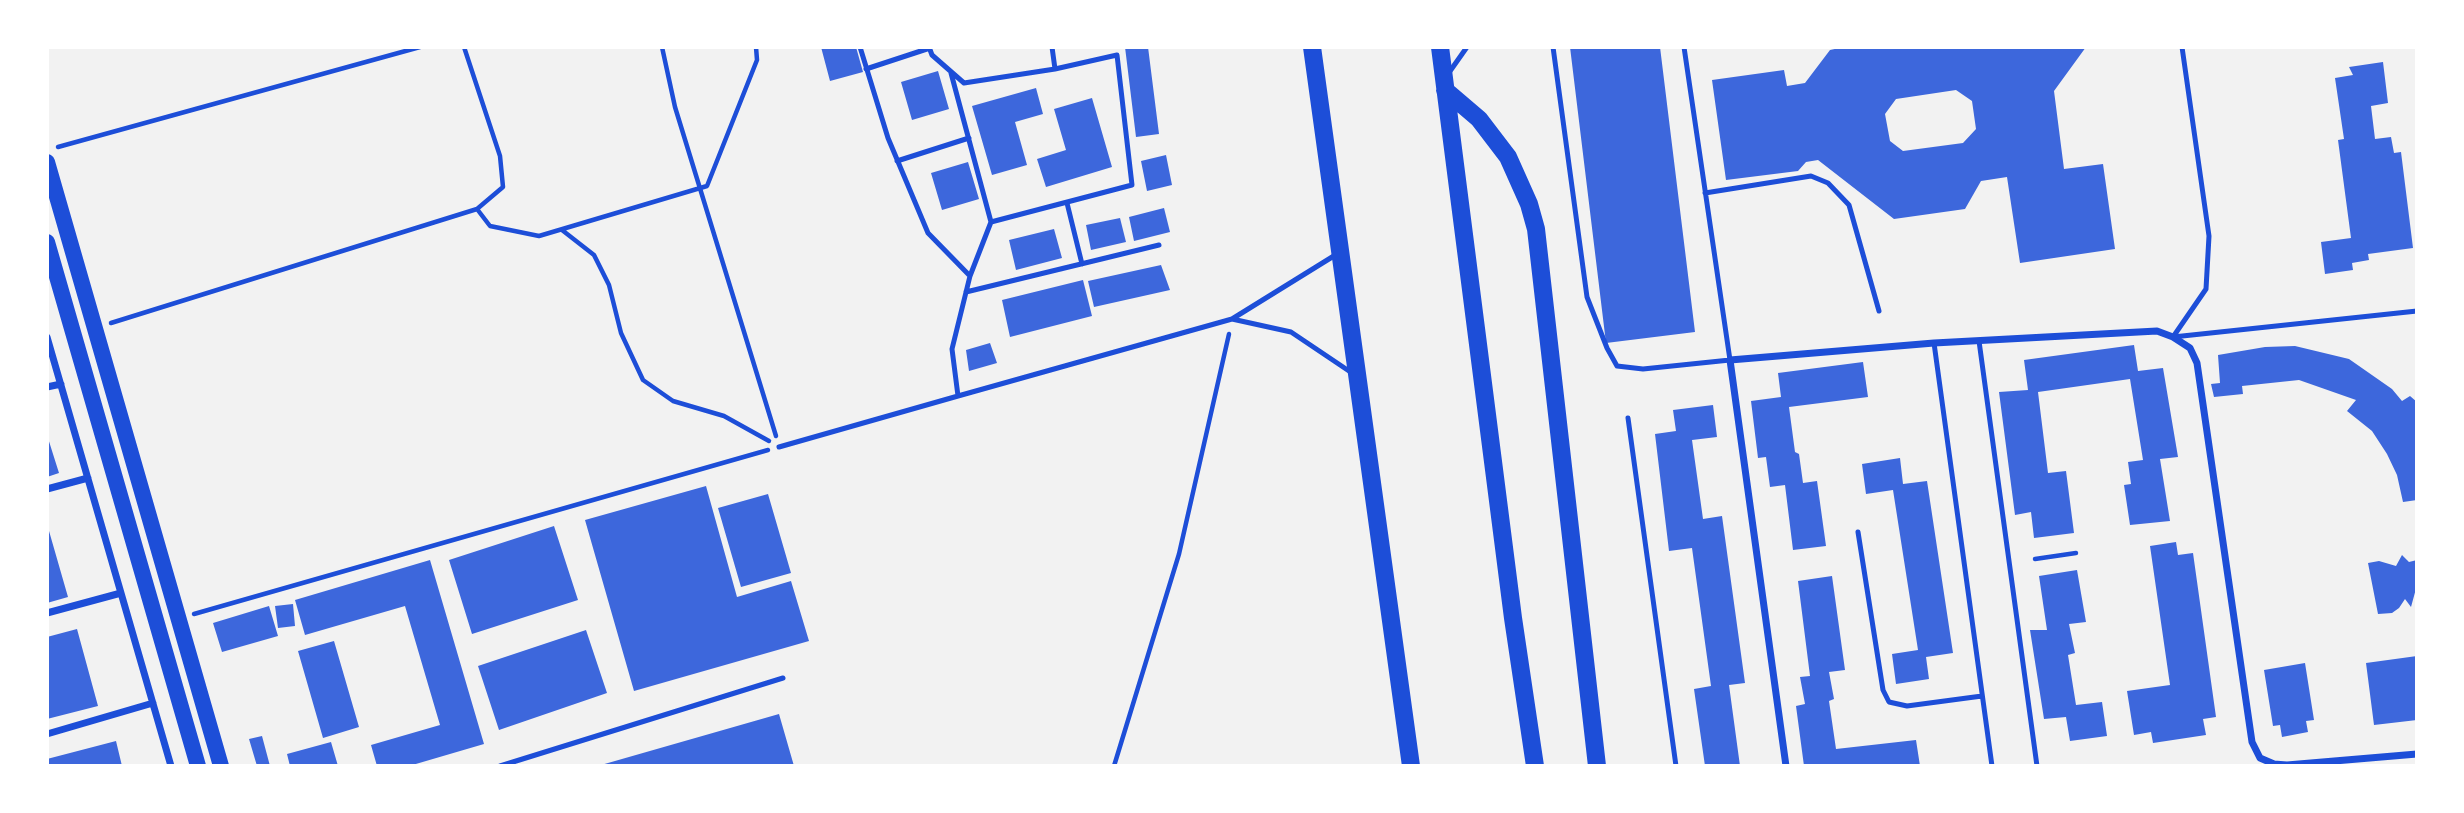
<!DOCTYPE html>
<html>
<head>
<meta charset="utf-8">
<style>
	body { margin:0 }
	#map { position:relative; width:2464px; height:813px; overflow:hidden; background:#f2f2f2; font-family:"Nunito Sans",sans-serif }
	canvas { display:block }
	.frame { position:absolute; inset:0; border:49px solid #fff; pointer-events:none }
</style>
</head>
<body>
<div id="map">
<canvas width="2464" height="813"></canvas>
<div class="frame"></div>
</div>
<script>
const c = document.querySelector('canvas').getContext('2d');
c.lineJoin = 'round';
function paint(path, color) { c.fillStyle = color; c.fill(path, 'evenodd'); }
const shape = rows => new Path2D(rows.map(r => 'M' + r).join(''));
function strokePath(path, color, width, dash) { c.strokeStyle = color; c.lineWidth = width; c.lineCap = dash ? 'butt' : 'round'; c.setLineDash(dash || []); c.stroke(path); }
paint(shape([
	[821,47,856,47,863,72,830,81],
	[1125,47,1148,47,1159,134,1136,137],
	[1570,47,1660,47,1695,332,1606,343],
	[1844,47,2086,47,2054,91,2064,169,2103,164,2115,249,2020,263,2007,177,1981,181,1965,209,1894,219,1818,160,1806,162,1798,171,1726,180,1712,80,1784,70,1787,86,1805,83,1830,50],
	[1956,90,1972,101,1976,129,1963,143,1903,151,1890,141,1885,114,1896,99],
	[2383,62,2388,103,2371,106,2375,139,2391,137,2394,153,2401,152,2413,248,2368,254,2369,260,2352,263,2353,270,2325,274,2321,242,2351,238,2338,140,2344,139,2335,78,2353,75,2349,67],
	[938,71,949,109,912,120,901,82],
	[1036,88,1043,114,1015,122,1027,165,992,175,972,106],
	[1092,98,1112,167,1046,187,1037,159,1066,150,1054,109],
	[1166,155,1172,185,1147,191,1141,161],
	[968,162,979,199,942,210,931,173],
	[1164,208,1170,232,1134,241,1129,217],
	[1120,218,1126,242,1091,250,1086,225],
	[1054,229,1062,258,1016,270,1009,240],
	[1161,265,1170,290,1094,307,1088,281],
	[1083,280,1092,316,1010,337,1002,300],
	[990,343,997,363,969,371,966,350],
	[2134,345,2138,371,2163,368,2178,457,2160,459,2170,521,2130,525,2124,485,2131,484,2128,462,2143,460,2130,379,2038,392,2048,473,2066,471,2074,533,2034,538,2031,512,2015,515,1999,392,2028,390,2024,360],
	[2295,346,2349,359,2392,389,2402,401,2410,396,2417,402,2417,500,2403,502,2397,475,2387,454,2372,431,2347,411,2356,400,2299,380,2242,386,2243,394,2214,397,2211,384,2220,383,2218,355,2265,347],
	[1863,362,1868,397,1789,407,1795,452,1799,454,1803,483,1817,481,1826,546,1793,550,1785,485,1770,487,1766,457,1758,458,1751,401,1781,397,1778,373],
	[1713,405,1717,437,1692,440,1703,519,1722,516,1745,683,1729,685,1740,766,1705,766,1694,689,1711,686,1692,548,1669,551,1655,434,1676,431,1673,410],
	[47,435,59,473,47,477],
	[1900,458,1903,484,1927,481,1953,653,1926,657,1929,679,1896,684,1892,654,1918,650,1893,490,1866,494,1862,464],
	[706,486,737,597,791,581,809,641,634,691,585,520],
	[768,494,791,573,741,587,718,508],
	[47,524,68,597,47,603],
	[554,526,578,600,472,634,449,560],
	[2176,542,2178,555,2193,553,2216,717,2203,719,2206,735,2153,743,2151,732,2134,735,2127,691,2170,685,2150,546],
	[2402,555,2409,562,2417,560,2417,585,2411,607,2405,599,2399,608,2392,613,2378,614,2368,563,2379,561,2396,566],
	[430,560,484,744,409,766,377,766,371,745,440,725,405,606,305,635,295,600],
	[2077,570,2086,622,2069,624,2075,653,2068,655,2076,705,2102,702,2107,736,2070,741,2066,717,2044,719,2030,630,2047,630,2039,576],
	[1832,576,1845,670,1829,672,1834,699,1829,701,1836,749,1916,740,1920,766,1804,766,1796,706,1805,704,1800,677,1810,676,1798,581],
	[293,604,295,626,278,628,275,606],
	[269,606,278,636,222,652,213,623],
	[77,629,98,706,47,719,47,637],
	[586,630,607,693,499,730,478,666],
	[334,641,359,727,323,738,298,651],
	[2417,656,2417,720,2374,725,2366,663],
	[2305,663,2314,720,2306,721,2308,732,2282,737,2280,725,2273,726,2264,670],
	[779,714,794,766,601,766,601,765],
	[262,736,270,766,257,766,249,739],
	[116,741,122,766,47,766,47,759],
	[331,742,338,766,290,766,287,754]
]), '#3d67dc');
strokePath(shape([
	[662,47,675,107,776,436],
	[58,147,420,47],
	[477,209,490,226,539,236,707,186,757,60,756,47],
	[562,230,594,255,609,285,621,333,643,380,673,401,724,416,769,441],
	[111,323,477,209,503,187,500,156,464,47],
	[2035,559,2076,553],
	[194,614,768,450],
	[1114,766,1179,554,1229,334]
]), '#1d4ed8', 4.5);
strokePath(shape([
	[860,47,888,138,928,233,970,276],
	[1052,47,1055,69],
	[1553,47,1587,297,1607,348,1617,366,1643,369,1730,360,1684,47],
	[2182,47,2209,236,2206,289,2173,337,2417,311],
	[866,69,930,48],
	[951,73,991,222],
	[1448,74,1467,47],
	[897,161,969,138],
	[1705,193,1811,176,1828,183,1849,205,1879,311],
	[1067,203,1082,264],
	[966,292,1159,245],
	[1232,319,1291,332,1352,373],
	[1979,341,2037,766],
	[1934,343,1992,766],
	[958,396,1232,319,1337,254],
	[1628,418,1676,766],
	[779,447,958,396,952,349,970,276,991,222,1132,185,1117,55,1055,69,964,83,932,55,929,47],
	[1858,532,1883,690,1889,702,1907,706,1982,696],
	[500,766,783,678]
]), '#1d4ed8', 5);
strokePath(shape([
	[47,337,171,766],
	[47,387,61,384],
	[47,489,88,478],
	[47,613,121,593],
	[47,734,153,703],
	[1786,766,1730,360,1934,343,2157,331,2173,337,2190,348,2197,363,2252,742,2260,758,2274,764,2287,765,2417,754]
]), '#1d4ed8', 7);
strokePath(shape([
	[47,162,221,766],
	[47,242,198,766]
]), '#1d4ed8', 16);
strokePath(shape([
	[1312,47,1411,766],
	[1440,47,1513,618,1535,766],
	[1445,90,1479,119,1508,157,1529,204,1536,229,1597,766]
]), '#1d4ed8', 18);
</script>
</body>
</html>
